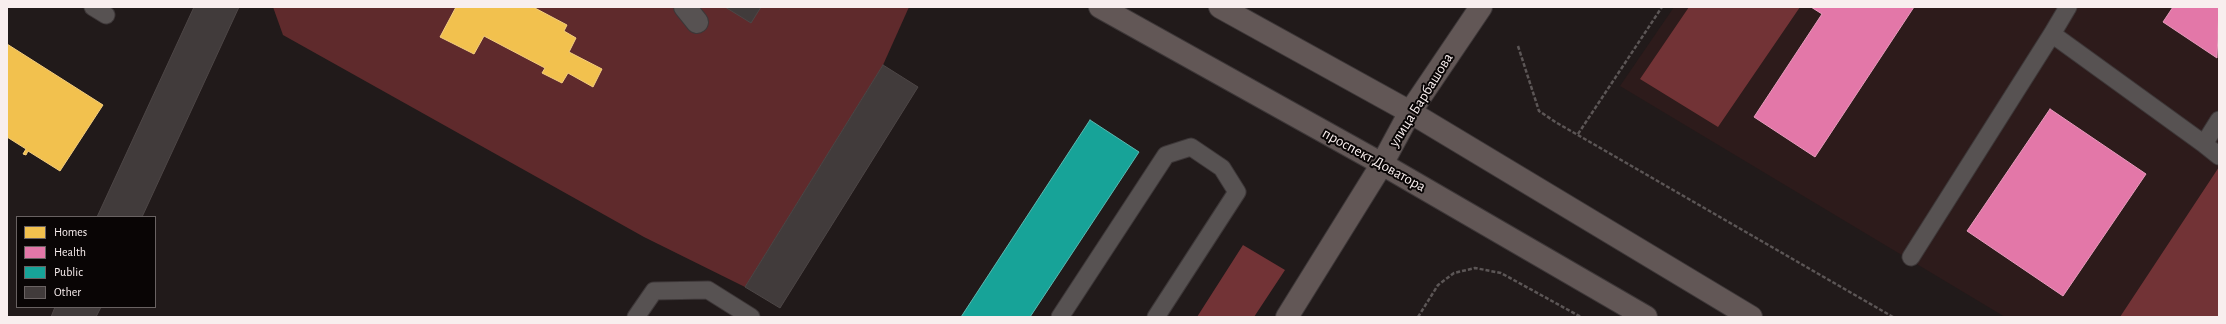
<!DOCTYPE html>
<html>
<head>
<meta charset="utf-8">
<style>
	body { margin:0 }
	#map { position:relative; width:2226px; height:324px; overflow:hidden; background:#211a1a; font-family:"Alegreya Sans",sans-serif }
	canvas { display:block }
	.frame { position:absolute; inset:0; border:8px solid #f8eeee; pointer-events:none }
	.legend { position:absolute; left:16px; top:216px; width:140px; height:92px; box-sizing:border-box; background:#090505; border:1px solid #696262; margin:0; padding:5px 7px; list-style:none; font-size:12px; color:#f8eeee }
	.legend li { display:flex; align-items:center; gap:8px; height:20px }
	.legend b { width:20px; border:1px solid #696262 }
</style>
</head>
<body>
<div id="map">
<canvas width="2226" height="324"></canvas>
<div class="frame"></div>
<ul class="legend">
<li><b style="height:11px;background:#f2c14e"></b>Homes</li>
<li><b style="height:11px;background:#e377a8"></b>Health</li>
<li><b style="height:11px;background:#17a398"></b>Public</li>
<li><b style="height:11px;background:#413b3b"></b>Other</li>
</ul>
</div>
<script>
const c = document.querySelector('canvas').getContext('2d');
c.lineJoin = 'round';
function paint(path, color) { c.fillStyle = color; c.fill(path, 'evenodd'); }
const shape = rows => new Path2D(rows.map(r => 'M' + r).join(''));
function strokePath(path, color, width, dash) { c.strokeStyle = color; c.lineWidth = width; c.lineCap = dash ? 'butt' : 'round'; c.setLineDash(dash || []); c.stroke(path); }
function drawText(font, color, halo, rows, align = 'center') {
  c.font = font + ' "Alegreya Sans",sans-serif'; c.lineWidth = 4; c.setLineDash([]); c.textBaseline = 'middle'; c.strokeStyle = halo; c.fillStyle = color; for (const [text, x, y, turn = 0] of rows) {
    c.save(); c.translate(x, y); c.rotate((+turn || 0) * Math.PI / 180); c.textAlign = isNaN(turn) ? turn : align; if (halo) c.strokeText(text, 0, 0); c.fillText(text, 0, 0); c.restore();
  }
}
paint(shape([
	[1674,7,2219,7,2219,317,2005,317,1620,86]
]), '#2d1b1b');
paint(shape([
	[273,7,909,7,883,65,745,287,644,237,283,35]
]), '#5f2a2c');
paint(shape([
	[1689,7,1800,7,1718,127,1640,79],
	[2219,167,2219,317,2120,317],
	[1243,245,1285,270,1254,317,1197,317]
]), '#723336');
const homes = shape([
	[456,7,533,7,567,25,564,31,576,38,569,52,602,69,593,87,568,73,562,83,542,73,545,68,484,36,474,54,440,37,456,7],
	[7,44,103,105,60,171,28,151,26,155,23,154,26,149,7,137,7,44]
]);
paint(homes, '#f2c14e');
strokePath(homes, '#f4ce7e', 1);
const health = shape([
	[1811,7,1914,7,1815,157,1754,117,1822,14,1811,7],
	[2173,7,2219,7,2217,58,2163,22,2173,7],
	[2050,109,2146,174,2063,296,1967,231,2050,109]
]);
paint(health, '#e377a8');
strokePath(health, '#e99bbd', 1);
const public = shape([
	[1090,120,1139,152,1030,317,961,317,1090,120]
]);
paint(public, '#17a398');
strokePath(public, '#5abab2', 1);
const building = shape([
	[194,7,239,7,142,217,97,217,194,7],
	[725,7,761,7,751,23,725,7],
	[883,65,918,87,780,308,745,287,883,65],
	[55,307,101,307,96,317,51,317,55,307]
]);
paint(building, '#413b3b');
strokePath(building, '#4d4646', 1);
const service = shape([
	[93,7,106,15],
	[2052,34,2068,7],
	[2204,144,2219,156],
	[1911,257,2052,34,2204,144,2219,120],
	[636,317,654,291,708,290,751,317],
	[1060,317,1166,155,1191,147,1222,168,1237,192,1156,317]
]);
const minor = shape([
	[685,7,697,22]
]);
const primary = shape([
	[1100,7,1382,164,1646,317],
	[1220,7,1410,112,1751,317],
	[1287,317,1382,164,1410,112,1481,7]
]);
strokePath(service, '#3d3738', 19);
strokePath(minor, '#3d3738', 24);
strokePath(primary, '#3d3738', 24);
strokePath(shape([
	[1518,46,1539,111,1557,123,1893,317],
	[1578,134,1662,7],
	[1418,317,1438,285,1454,273,1475,268,1501,273,1581,317]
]), '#5c5656', 2.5, [4, 2]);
strokePath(service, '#575252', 17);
strokePath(minor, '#575252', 22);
strokePath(primary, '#625756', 22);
drawText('15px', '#f8eeee', '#090505', [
	["улица Барбашова",1421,100,-58],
	["проспект Доватора",1374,160,29]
]);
</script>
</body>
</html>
